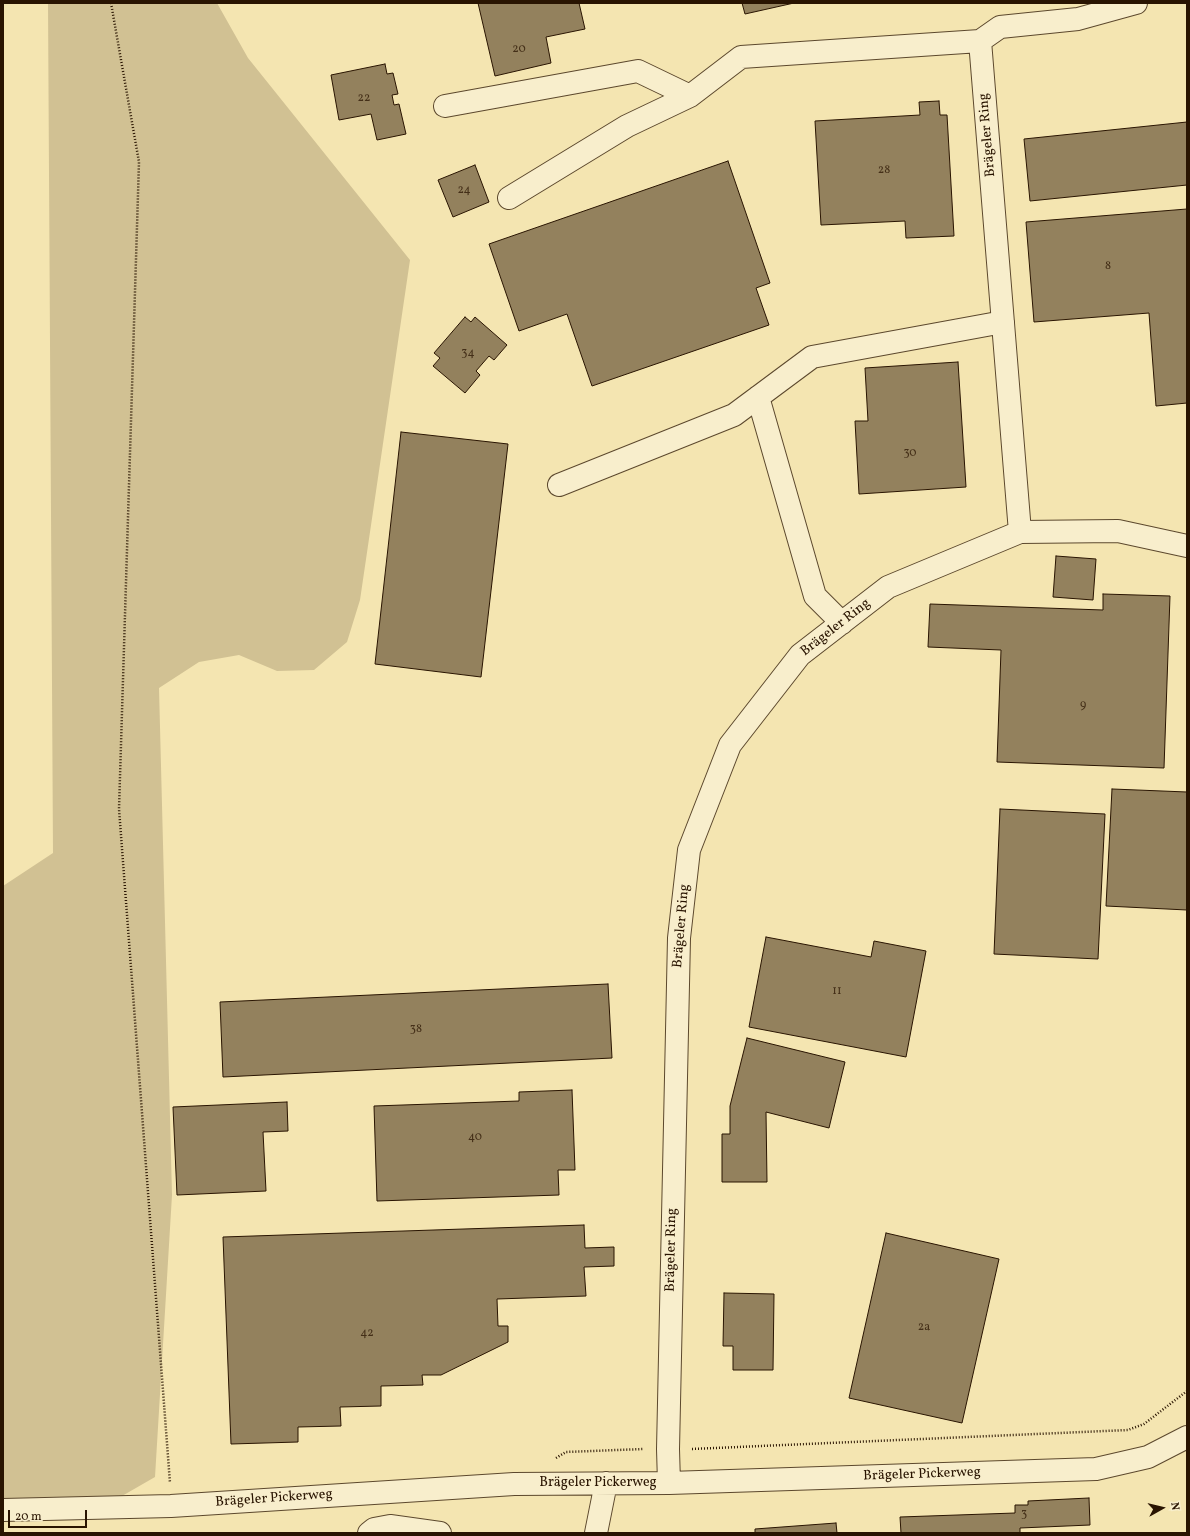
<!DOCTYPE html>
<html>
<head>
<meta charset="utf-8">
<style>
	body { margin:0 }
	#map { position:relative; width:1190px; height:1536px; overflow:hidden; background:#f4e5b1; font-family:Vollkorn,serif }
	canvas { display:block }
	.frame { position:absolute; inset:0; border:4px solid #291401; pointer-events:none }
	.north { position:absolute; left:1142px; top:1488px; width:40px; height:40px; -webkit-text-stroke:3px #f8eecc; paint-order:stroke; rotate:82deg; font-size:11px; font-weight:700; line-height:16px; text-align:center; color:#291401 }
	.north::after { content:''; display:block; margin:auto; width:14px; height:18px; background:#291401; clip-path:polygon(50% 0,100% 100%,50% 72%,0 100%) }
	.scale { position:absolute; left:8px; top:1510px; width:79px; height:18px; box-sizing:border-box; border:2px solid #291401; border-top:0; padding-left:5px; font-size:12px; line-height:14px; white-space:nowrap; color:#291401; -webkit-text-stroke:3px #f8eecc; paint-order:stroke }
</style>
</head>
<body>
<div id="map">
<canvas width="1190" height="1536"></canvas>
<div class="frame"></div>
<div class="north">N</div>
<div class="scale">20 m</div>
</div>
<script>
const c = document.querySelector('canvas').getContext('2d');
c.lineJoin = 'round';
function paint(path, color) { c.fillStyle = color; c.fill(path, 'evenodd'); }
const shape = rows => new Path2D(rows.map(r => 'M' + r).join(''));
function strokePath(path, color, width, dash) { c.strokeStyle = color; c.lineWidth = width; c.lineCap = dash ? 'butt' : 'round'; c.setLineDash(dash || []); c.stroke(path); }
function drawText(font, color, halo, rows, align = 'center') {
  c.font = font + ' Vollkorn,serif'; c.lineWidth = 4; c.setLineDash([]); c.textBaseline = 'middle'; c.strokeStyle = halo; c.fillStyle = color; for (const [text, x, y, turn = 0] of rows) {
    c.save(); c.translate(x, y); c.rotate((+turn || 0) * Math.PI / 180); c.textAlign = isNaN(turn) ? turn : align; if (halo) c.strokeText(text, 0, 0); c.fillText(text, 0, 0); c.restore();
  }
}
paint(shape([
	[48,3,217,3,248,58,410,260,360,600,347,642,314,670,277,671,239,655,199,662,159,688,172,1195,155,1477,122,1496,3,1500,3,886,53,853]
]), '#d1c193');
const building = shape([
	[478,3,579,3,585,29,546,37,551,63,495,76,478,3],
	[742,3,794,3,745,14,742,3],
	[385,64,387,74,393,73,398,94,392,95,394,105,399,104,406,134,377,140,371,114,339,120,331,75,385,64],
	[939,101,940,115,947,115,954,236,906,238,905,221,821,225,815,121,920,115,919,102,939,101],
	[1187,122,1187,185,1030,201,1024,139,1187,122],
	[728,161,770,283,756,288,769,325,592,386,567,314,519,331,489,244,728,161],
	[475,165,489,202,453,217,438,180,475,165],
	[1187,209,1187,403,1156,406,1149,313,1034,322,1026,222,1187,209],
	[465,317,471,322,475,317,507,345,494,360,489,356,476,371,480,375,465,393,433,366,440,358,434,353,465,317],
	[958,362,966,487,859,494,855,421,868,421,865,368,958,362],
	[401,432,508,444,481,677,375,664,401,432],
	[1056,556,1096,559,1093,600,1053,597,1056,556],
	[1103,594,1170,596,1164,768,997,762,1001,650,928,647,930,604,1103,610,1103,594],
	[1112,789,1187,792,1187,910,1106,906,1112,789],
	[1000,809,1105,814,1098,959,994,954,1000,809],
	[766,937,871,957,874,941,926,951,906,1057,749,1027,766,937],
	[608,984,612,1058,223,1077,220,1002,608,984],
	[747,1038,845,1062,829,1128,766,1112,767,1182,722,1182,722,1134,730,1134,730,1106,747,1038],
	[572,1090,575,1170,558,1170,559,1195,377,1201,374,1106,519,1101,519,1092,572,1090],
	[287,1102,288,1131,263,1132,266,1191,177,1195,173,1107,287,1102],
	[584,1225,585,1248,614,1247,614,1266,584,1267,586,1296,497,1299,498,1326,508,1326,508,1342,441,1375,422,1375,423,1385,381,1386,381,1406,340,1407,341,1426,298,1427,298,1442,231,1444,223,1237,584,1225],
	[886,1233,999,1259,962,1423,849,1398,886,1233],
	[724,1293,774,1294,773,1370,733,1370,733,1346,723,1346,724,1293],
	[1089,1498,1090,1525,1020,1528,1020,1533,901,1533,900,1517,1015,1513,1015,1505,1028,1505,1028,1501,1089,1498],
	[836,1523,837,1533,755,1533,755,1529,836,1523]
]);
paint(building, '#93815d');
strokePath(building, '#291401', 1);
const minor = shape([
	[980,41,1000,27,1078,19,1136,3],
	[445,106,638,71,690,96],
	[509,198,627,126,690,96,741,57,980,41,1020,532,1118,531,1187,546],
	[758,397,815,596,842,623],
	[559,485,734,415,812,357,1003,322],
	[669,1483,668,1449,679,938,689,850,730,745,800,655,888,587,1020,532],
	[3,1510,171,1506,514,1484,669,1483,1096,1469,1148,1457,1187,1437],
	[369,1533,374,1529,390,1526,440,1533],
	[596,1533,606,1483]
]);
strokePath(minor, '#5c482d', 24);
strokePath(shape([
	[111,3,139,162,119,809,170,1483],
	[692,1449,1128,1430,1144,1424,1187,1391],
	[556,1458,566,1452,643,1449]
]), '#291401', 2.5, [1, 2]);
strokePath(minor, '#f8eecc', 22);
drawText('12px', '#442f18', null, [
	["20",519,50],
	["22",364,99],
	["28",884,171],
	["24",464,191],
	["8",1108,267],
	["34",468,354],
	["30",910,454],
	["9",1083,706],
	["11",837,992],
	["38",416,1030],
	["40",475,1138],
	["2a",924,1328],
	["42",367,1334],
	["3",1024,1515]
]);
drawText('14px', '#291401', '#f8eecc', [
	["Brägeler Ring",988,135,-95],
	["Brägeler Ring",836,628,-38],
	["Brägeler Ring",682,926,-85],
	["Brägeler Ring",672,1250,-89],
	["Brägeler Pickerweg",922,1475,-2],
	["Brägeler Pickerweg",598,1483],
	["Brägeler Pickerweg",274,1499,-4]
]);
</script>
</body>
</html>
